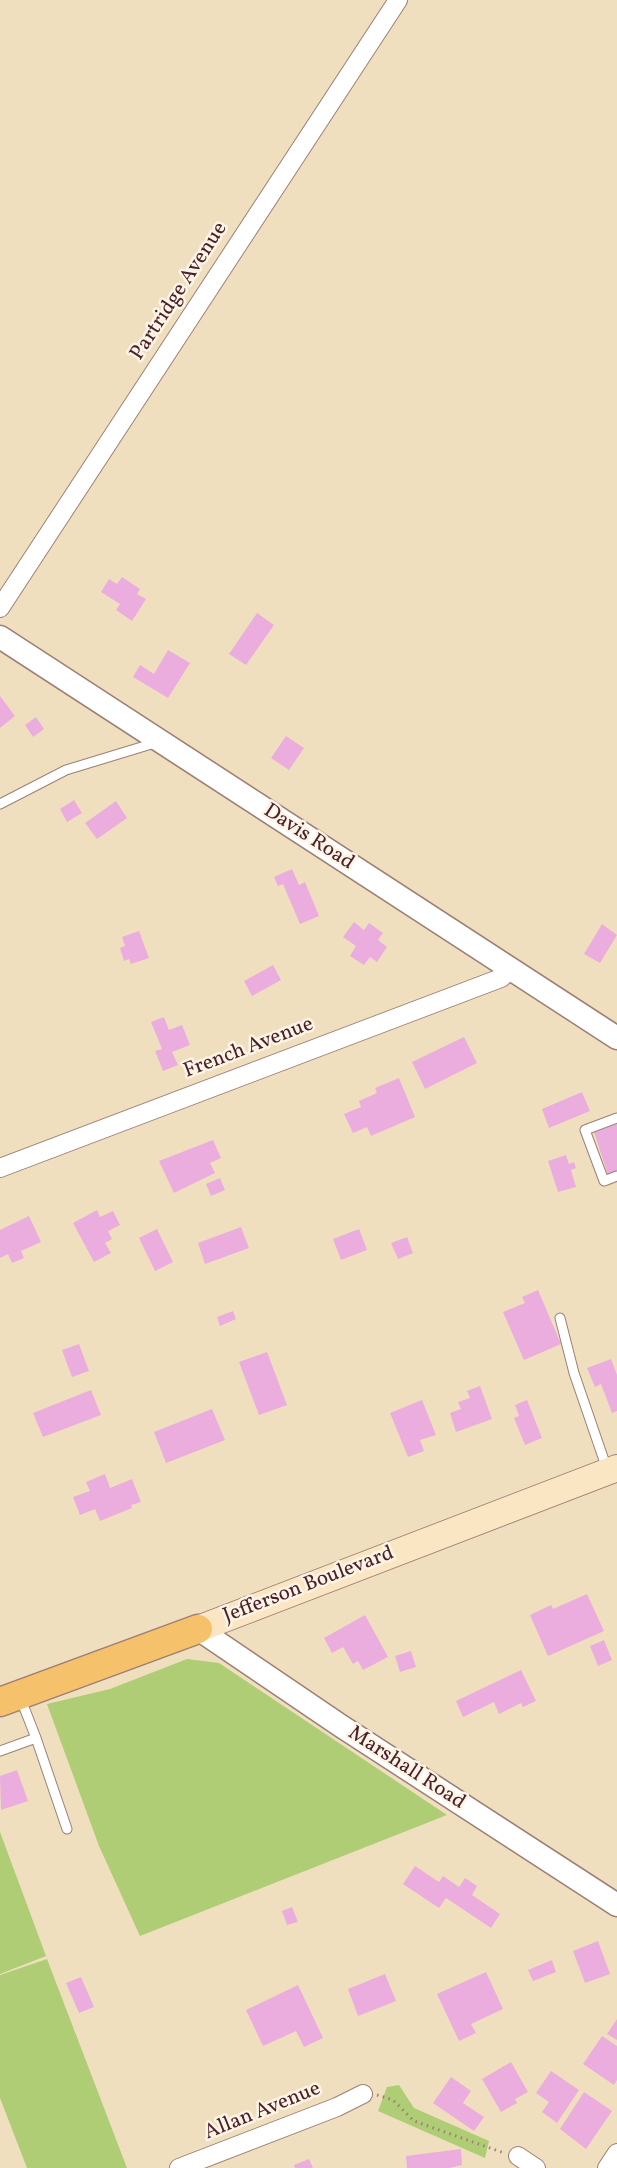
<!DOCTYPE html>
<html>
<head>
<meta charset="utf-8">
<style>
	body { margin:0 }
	canvas { display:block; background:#f0dfbf }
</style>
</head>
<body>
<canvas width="617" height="2168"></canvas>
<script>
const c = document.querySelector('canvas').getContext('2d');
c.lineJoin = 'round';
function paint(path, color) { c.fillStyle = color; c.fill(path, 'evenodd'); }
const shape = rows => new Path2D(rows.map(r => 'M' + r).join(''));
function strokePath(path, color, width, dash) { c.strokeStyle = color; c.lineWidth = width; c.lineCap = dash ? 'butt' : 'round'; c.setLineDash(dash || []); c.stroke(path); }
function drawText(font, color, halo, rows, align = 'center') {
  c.font = font + ' Vollkorn,serif'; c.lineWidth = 5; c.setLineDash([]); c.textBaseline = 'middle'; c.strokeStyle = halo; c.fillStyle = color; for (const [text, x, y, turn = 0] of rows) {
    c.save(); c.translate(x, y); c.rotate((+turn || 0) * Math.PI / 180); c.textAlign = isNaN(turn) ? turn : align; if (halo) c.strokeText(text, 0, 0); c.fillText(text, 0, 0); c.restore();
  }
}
paint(shape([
	[187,1659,219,1663,447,1815,140,1936,99,1846,47,1704,110,1689],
	[0,1832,46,1956,0,1974],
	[47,1959,127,2168,27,2168,0,2098,0,1975],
	[399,2085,414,2108,489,2141,485,2158,378,2111,387,2087]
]), '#aecd75');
paint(shape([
	[122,577,140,589,137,594,146,599,132,621,116,610,120,604,101,592,109,579,117,584],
	[257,613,274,625,246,665,229,654],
	[168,650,190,663,168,698,133,677,140,665,154,674],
	[0,696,15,716,0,728],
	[36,717,44,729,33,737,25,725],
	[286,736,304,748,289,770,271,758],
	[74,800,82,813,67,822,60,809],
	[116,801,127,818,97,839,85,823],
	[292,869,299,885,305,882,319,916,300,924,283,884,278,886,274,877],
	[354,922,364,930,369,923,383,933,378,940,387,947,377,962,370,957,364,965,350,956,356,946,343,937],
	[602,924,617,935,600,963,584,954],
	[139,931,149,958,131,964,129,959,124,961,120,948,125,946,122,937],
	[273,965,281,980,252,996,244,981],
	[164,1017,169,1030,182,1025,190,1045,172,1052,178,1065,163,1071,155,1051,162,1049,151,1022],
	[464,1037,477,1063,425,1089,412,1062],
	[399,1078,415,1117,371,1136,367,1127,353,1133,344,1114,361,1107,359,1101,377,1093,375,1088],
	[582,1092,590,1111,549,1128,542,1109],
	[617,1123,617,1172,608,1175,594,1132],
	[213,1140,221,1158,210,1163,215,1173,174,1193,159,1161],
	[566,1155,569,1164,574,1162,576,1168,571,1170,576,1187,558,1192,548,1161],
	[220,1178,225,1190,211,1196,206,1184],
	[97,1210,100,1217,113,1211,120,1225,108,1231,112,1239,105,1243,111,1253,94,1262,73,1223],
	[29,1216,41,1242,21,1251,24,1258,12,1263,8,1254,0,1258,0,1230],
	[241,1227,249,1248,205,1264,198,1243],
	[157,1229,173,1262,155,1271,139,1238],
	[359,1229,367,1250,341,1260,333,1239],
	[407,1237,413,1253,398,1259,391,1243],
	[538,1290,561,1344,524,1360,503,1312,525,1303,522,1297],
	[233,1311,236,1319,220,1326,217,1317],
	[79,1344,89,1371,72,1377,62,1350],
	[267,1352,287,1405,259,1415,239,1362],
	[611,1359,617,1375,617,1411,612,1413,601,1384,595,1387,587,1368],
	[480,1386,492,1419,456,1432,450,1413,461,1409,458,1402,470,1398,467,1391],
	[91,1390,101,1415,43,1437,33,1413],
	[422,1400,436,1435,420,1440,424,1451,408,1457,390,1413],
	[527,1400,542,1438,525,1445,514,1418,519,1416,515,1405],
	[212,1409,225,1440,166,1463,154,1432],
	[105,1474,110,1488,132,1479,141,1502,131,1505,132,1508,100,1521,95,1509,80,1515,73,1497,90,1491,86,1482],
	[587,1594,604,1631,548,1656,530,1615,551,1605,553,1609],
	[365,1615,388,1657,363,1670,358,1661,353,1664,343,1647,332,1653,324,1638],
	[604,1640,612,1660,598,1666,590,1646],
	[411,1651,416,1667,400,1672,395,1656],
	[521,1670,536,1701,523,1707,521,1703,499,1714,494,1702,463,1717,456,1701],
	[17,1770,28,1801,1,1810,0,1776],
	[415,1866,439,1882,443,1876,459,1887,465,1878,477,1886,472,1895,500,1914,491,1928,446,1898,439,1908,403,1884],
	[292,1907,298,1922,287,1925,282,1911],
	[598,1941,610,1974,585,1983,573,1951],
	[552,1960,556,1972,533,1981,528,1970],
	[486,1972,503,2009,471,2024,476,2033,459,2041,437,1994],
	[385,1974,396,2001,358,2016,348,1989],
	[81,1977,94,2007,79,2013,66,1983],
	[298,1985,323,2038,304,2047,296,2031,263,2046,246,2010],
	[617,2019,617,2040,607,2034],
	[602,2036,617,2046,617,2080,614,2085,583,2064],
	[511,2062,528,2092,515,2099,517,2103,501,2112,482,2079],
	[551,2071,579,2090,557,2123,542,2112,549,2102,536,2093],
	[451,2077,471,2091,463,2103,484,2117,474,2131,433,2103],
	[584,2092,612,2111,586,2149,560,2129],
	[461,2149,462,2165,449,2168,407,2168,406,2156],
	[309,2159,313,2168,295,2168,294,2165]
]), '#eaadde');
const service = shape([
	[0,804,66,770,158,742],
	[617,1118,585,1130,604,1181,617,1176],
	[560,1318,574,1373,607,1469],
	[36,1738,67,1829],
	[0,1751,36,1738,20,1697]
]);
const minor = shape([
	[0,608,398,0],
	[0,1168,501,978,511,969],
	[518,2156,536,2168],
	[179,2168,337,2107,363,2094],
	[607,2168,617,2153]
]);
const tertiary = shape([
	[0,637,617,1038],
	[198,1629,341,1726,617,1905]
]);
const secondary = shape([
	[198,1629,617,1468]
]);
const primary = shape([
	[0,1702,198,1629]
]);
strokePath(service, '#9d7f75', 11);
strokePath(minor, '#9d7f75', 20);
strokePath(tertiary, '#9d7f75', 25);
strokePath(secondary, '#9d7f75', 28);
strokePath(primary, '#9d7f75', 31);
strokePath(shape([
	[377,2095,393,2100,414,2121,504,2153]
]), '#9d7f75', 3, [1.5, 4.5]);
strokePath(service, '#fff', 9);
strokePath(minor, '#fff', 18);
strokePath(tertiary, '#fff', 22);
strokePath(secondary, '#fbe6c4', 26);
strokePath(primary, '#f5c16b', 28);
drawText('21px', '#4a1f2b', '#fcf5e5', [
	["Partridge Avenue",180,292,-57],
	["Davis Road",308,838,33],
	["French Avenue",249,1049,-21],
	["Jefferson Boulevard",309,1586,-21],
	["Marshall Road",406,1769,33],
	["Allan Avenue",263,2112,-22]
]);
</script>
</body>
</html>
